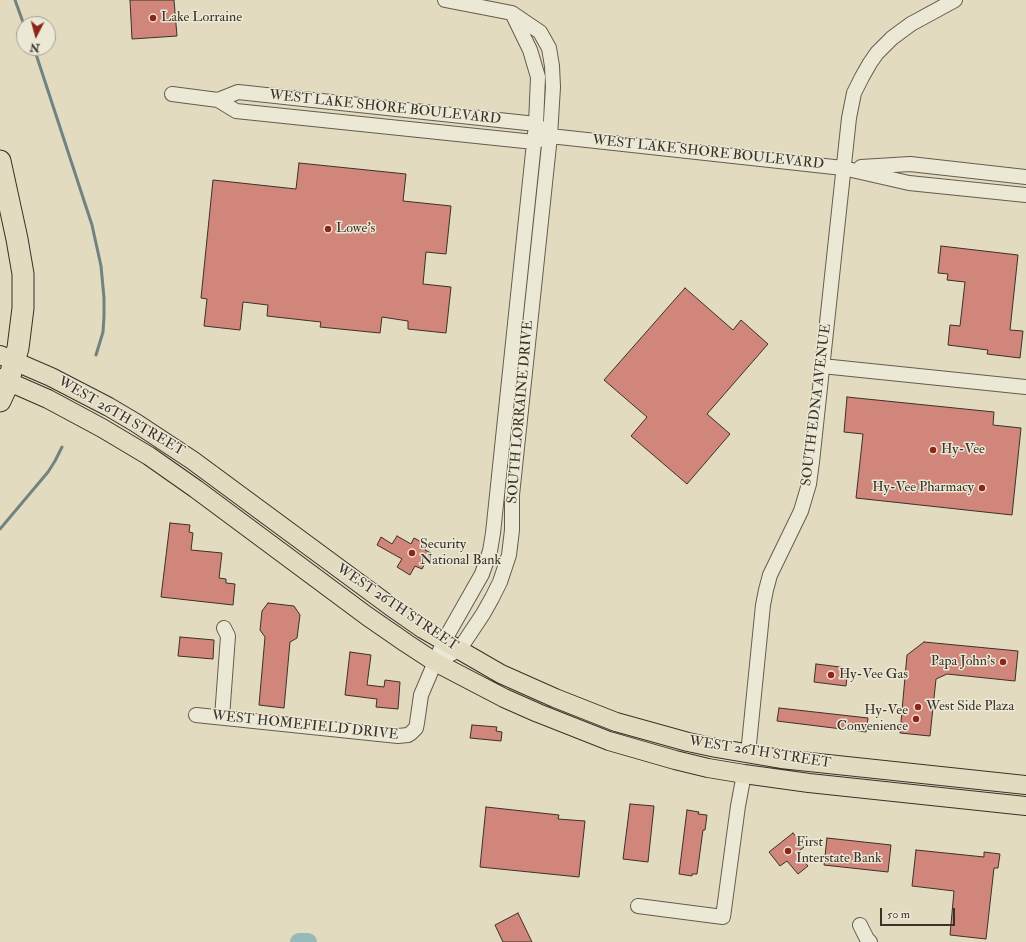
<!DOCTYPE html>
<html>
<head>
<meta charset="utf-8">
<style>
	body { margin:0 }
	#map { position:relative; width:1026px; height:942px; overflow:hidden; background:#e2dbc0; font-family:"IM FELL Double Pica",serif }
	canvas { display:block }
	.north { position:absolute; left:16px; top:16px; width:40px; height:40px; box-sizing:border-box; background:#ece8d6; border:1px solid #a59f90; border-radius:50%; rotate:186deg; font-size:11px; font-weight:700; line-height:16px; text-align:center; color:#3a3128 }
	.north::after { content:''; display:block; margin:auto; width:14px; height:18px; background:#8f2418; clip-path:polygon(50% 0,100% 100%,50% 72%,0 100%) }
	.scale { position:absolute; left:880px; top:908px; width:75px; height:18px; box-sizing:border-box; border:2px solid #3a3128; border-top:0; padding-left:5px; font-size:12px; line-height:14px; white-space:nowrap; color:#3a3128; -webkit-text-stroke:3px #ece8d6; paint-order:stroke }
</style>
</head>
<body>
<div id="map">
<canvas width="1026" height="942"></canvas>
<div class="north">N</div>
<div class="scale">50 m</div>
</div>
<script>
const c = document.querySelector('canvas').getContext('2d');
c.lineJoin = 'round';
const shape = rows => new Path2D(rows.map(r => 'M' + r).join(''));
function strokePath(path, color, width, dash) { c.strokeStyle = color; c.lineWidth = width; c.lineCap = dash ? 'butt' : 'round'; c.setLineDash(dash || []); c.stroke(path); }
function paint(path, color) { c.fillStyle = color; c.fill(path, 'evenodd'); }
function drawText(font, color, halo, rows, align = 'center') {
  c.font = font + ' "IM FELL Double Pica",serif'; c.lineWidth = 3; c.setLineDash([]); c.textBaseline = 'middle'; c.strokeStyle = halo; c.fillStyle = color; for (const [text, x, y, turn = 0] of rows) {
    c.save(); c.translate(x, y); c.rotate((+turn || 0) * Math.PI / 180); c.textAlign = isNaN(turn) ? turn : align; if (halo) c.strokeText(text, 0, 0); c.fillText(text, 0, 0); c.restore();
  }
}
strokePath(shape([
	[15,0,24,25],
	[34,48,92,225,101,266,104,298,104,316,103,332,96,355],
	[0,529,48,472,55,461,62,447]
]), '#718380', 3);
strokePath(shape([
	[299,942,308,942]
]), '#96b9ba', 18);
const building = shape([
	[130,0,174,0,177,36,132,39,130,0],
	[299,163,406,174,403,201,451,206,446,254,426,252,423,284,451,287,446,333,408,329,408,321,382,317,380,333,320,327,321,322,267,316,268,305,243,302,240,330,204,326,207,299,201,298,213,180,296,189,299,163],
	[941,246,1018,255,1010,330,1023,331,1020,358,987,354,988,350,948,345,950,325,960,326,965,282,947,280,948,274,938,273,941,246],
	[685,288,733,330,741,320,768,344,707,414,730,434,687,484,631,436,647,417,604,380,685,288],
	[847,397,994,412,993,425,1021,428,1012,515,856,498,863,434,844,432,847,397],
	[170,523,190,525,189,532,193,533,191,550,222,553,219,578,226,579,226,583,235,584,233,605,161,597,170,523],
	[397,536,411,544,414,538,427,545,425,550,431,553,422,569,415,566,410,575,397,567,402,559,377,545,381,537,392,544,397,536],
	[268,603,294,606,300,615,297,638,290,642,284,708,259,705,265,637,260,630,262,611,268,603],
	[180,637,214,640,213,659,178,656,180,637],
	[924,642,1018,651,1015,681,947,674,936,679,930,736,900,733,907,655,924,642],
	[350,652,371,655,367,685,384,687,385,680,400,682,398,709,376,707,377,699,345,695,350,652],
	[816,664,848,668,846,686,814,682,816,664],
	[779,708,868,718,866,732,777,721,779,708],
	[472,725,497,727,496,731,502,732,501,741,470,738,472,725],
	[630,804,654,806,648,862,623,859,630,804],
	[486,807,559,815,558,819,585,821,579,877,480,867,486,807],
	[687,810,699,812,698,814,707,815,705,830,703,830,697,874,692,874,692,876,679,874,687,810],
	[793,833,804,847,797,853,808,866,798,874,787,861,780,866,769,852,793,833],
	[827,838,891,845,888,872,824,865,827,838],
	[916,850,984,857,984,852,1000,854,998,868,994,868,986,939,950,935,954,891,912,886,916,850],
	[518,913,532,942,503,942,495,925,518,913]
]);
paint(building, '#d0867b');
strokePath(building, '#3a3128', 1);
const minor = shape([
	[172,94,218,100,236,111,534,142,550,136,843,168,909,183,1026,195],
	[218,100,238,92,536,124,542,130],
	[861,167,910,164,1026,177],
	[822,366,1026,387],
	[435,662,459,650,483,614,492,598,500,582,509,555,512,530,512,495,550,136,553,87,552,66,549,48,540,32,512,13,445,0],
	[196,715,398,736,408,735,411,733,416,728,417,723,421,695,444,641,482,574,490,551,493,533,536,124,538,77,530,50,512,13],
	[222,717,228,636,224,628],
	[748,754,763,605,766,590,770,575,801,511,809,484,812,462,849,118,854,93,862,77,870,63,877,53,892,38,911,24,955,0],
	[638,906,723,917,738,806,744,774],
	[860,925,867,939,870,942]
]);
const major = shape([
	[0,355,51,377,109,407,136,423,192,460,390,606,423,629,501,674,555,698,616,722,688,742,716,748,781,759,1026,785],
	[0,378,48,399,102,428,149,456,196,489,367,616,406,643,435,662,504,698,538,713,609,741,675,760,708,768,744,774,809,783,1026,806]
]);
const highway = shape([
	[0,161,17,239,23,274,23,308,18,348,7,386,0,401]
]);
strokePath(minor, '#645c4e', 16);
strokePath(major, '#3a3128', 20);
strokePath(highway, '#3a3128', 23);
strokePath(minor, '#ece8d6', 14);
strokePath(major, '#e2dbc0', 18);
strokePath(highway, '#e2dbc0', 21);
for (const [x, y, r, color] of [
	[153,18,4,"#8f2418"],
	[328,229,4,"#8f2418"],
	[933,450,4,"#8f2418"],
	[982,488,4,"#8f2418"],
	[412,553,4,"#8f2418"],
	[1003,662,4,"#8f2418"],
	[831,675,4,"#8f2418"],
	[918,707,4,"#8f2418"],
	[916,719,4,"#8f2418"],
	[788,851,4,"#8f2418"]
]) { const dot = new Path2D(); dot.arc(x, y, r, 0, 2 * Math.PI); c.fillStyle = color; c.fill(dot); strokePath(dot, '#ece8d6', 1.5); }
drawText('14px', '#3a3128', '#ece8d6', [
	["Lake Lorraine",161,18],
	["Lowe's",336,229],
	["Hy-Vee",941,450],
	["Hy-Vee Pharmacy",974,488,"right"],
	["Security",420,545],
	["National Bank",420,561],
	["Papa John's",995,662,"right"],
	["Hy-Vee Gas",839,675],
	["West Side Plaza",926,707],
	["Hy-Vee",908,711,"right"],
	["Convenience",908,727,"right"],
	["First",796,843],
	["Interstate Bank",796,859]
], 'left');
drawText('14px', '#3a3128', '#ece8d6', [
	["WEST LAKE SHORE BOULEVARD",385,108,6],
	["WEST LAKE SHORE BOULEVARD",708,153,6],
	["SOUTH EDNA AVENUE",817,405,-83],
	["SOUTH LORRAINE DRIVE",521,412,-85],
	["WEST 26TH STREET",121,417,30],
	["WEST 26TH STREET",397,608,34],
	["WEST HOMEFIELD DRIVE",305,726,6],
	["WEST 26TH STREET",760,753,9]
]);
</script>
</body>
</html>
